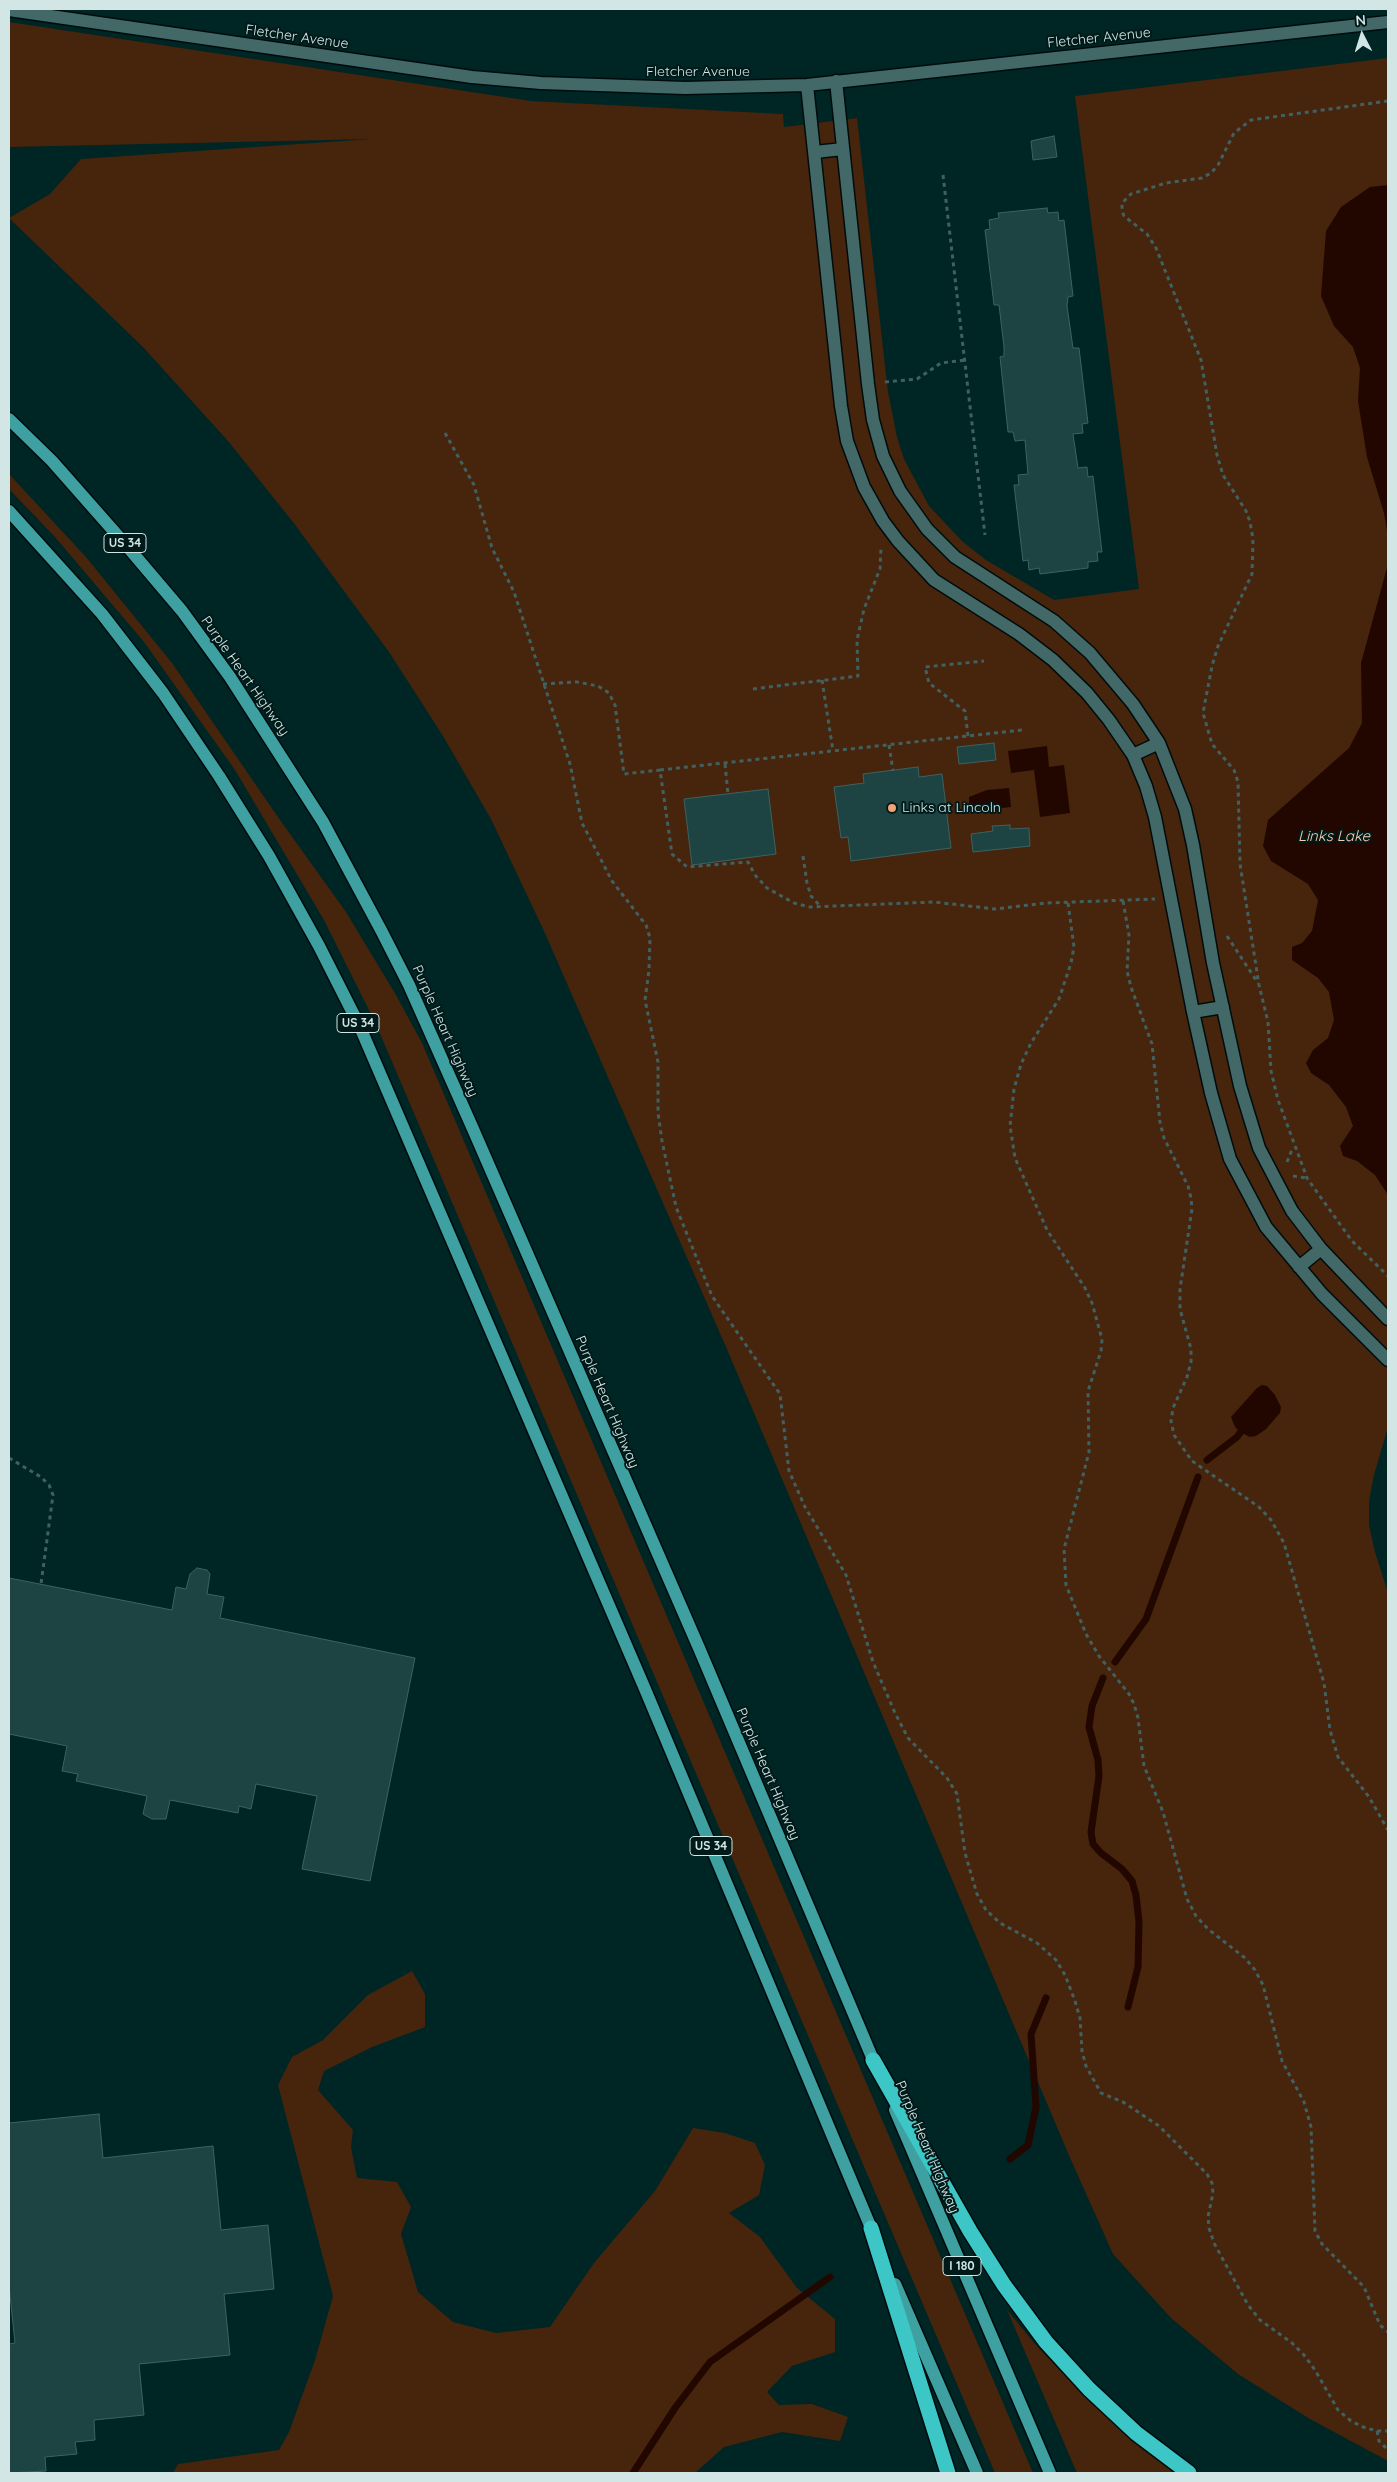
<!DOCTYPE html>
<html>
<head>
<meta charset="utf-8">
<style>
	body { margin:0 }
	#map { position:relative; width:1397px; height:2482px; overflow:hidden; background:#002525; font-family:Quicksand,sans-serif }
	canvas { display:block }
	.frame { position:absolute; inset:0; border:10px solid #d2e6e6; pointer-events:none }
	.north { position:absolute; left:1337px; top:10px; width:50px; height:50px; -webkit-text-stroke:4px #001a1a; paint-order:stroke; rotate:355deg; font-size:14px; font-weight:700; line-height:20px; text-align:center; color:#d2e6e6 }
	.north::after { content:''; display:block; margin:auto; width:18px; height:22px; background:#d2e6e6; clip-path:polygon(50% 0,100% 100%,50% 72%,0 100%) }
</style>
</head>
<body>
<div id="map">
<canvas width="1397" height="2482"></canvas>
<div class="frame"></div>
<div class="north">N</div>
</div>
<script>
const c = document.querySelector('canvas').getContext('2d');
c.lineJoin = 'round';
function paint(path, color) { c.fillStyle = color; c.fill(path, 'evenodd'); }
const shape = rows => new Path2D(rows.map(r => 'M' + r).join(''));
function strokePath(path, color, width, dash) { c.strokeStyle = color; c.lineWidth = width; c.lineCap = dash ? 'butt' : 'round'; c.setLineDash(dash || []); c.stroke(path); }
function drawText(font, color, halo, rows, align = 'center') {
  c.font = font + ' Quicksand,sans-serif'; c.lineWidth = 4; c.setLineDash([]); c.textBaseline = 'middle'; c.strokeStyle = halo; c.fillStyle = color; for (const [text, x, y, turn = 0] of rows) {
    c.save(); c.translate(x, y); c.rotate((+turn || 0) * Math.PI / 180); c.textAlign = isNaN(turn) ? turn : align; if (halo) c.strokeText(text, 0, 0); c.fillText(text, 0, 0); c.restore();
  }
}
paint(shape([
	[9,22,531,101,783,114,784,127,857,118,888,392,897,437,904,459,929,506,963,542,986,560,1054,600,1139,589,1075,96,1388,58,1388,1427,1374,1475,1369,1501,1369,1525,1375,1552,1388,1593,1388,2461,1310,2419,1238,2374,1171,2318,1113,2254,1071,2160,726,1347,544,931,491,819,443,736,389,652,293,522,228,441,143,347,9,218,50,194,81,159,372,139,9,147],
	[9,474,86,557,172,663,280,820,346,912,396,995,422,1043,1033,2473,995,2473,375,1022,324,920,235,770,144,642,55,537,9,489],
	[412,1971,425,1994,425,2027,372,2047,324,2071,318,2090,353,2130,351,2147,357,2178,397,2182,411,2207,401,2234,418,2292,453,2322,496,2333,550,2327,594,2263,655,2191,693,2128,725,2133,755,2143,765,2165,759,2195,729,2213,760,2237,797,2288,835,2319,835,2352,792,2366,767,2392,779,2405,812,2404,848,2417,840,2441,782,2432,724,2447,695,2473,173,2473,178,2464,279,2450,289,2432,315,2360,333,2296,278,2085,292,2057,323,2040,368,1995],
	[1007,2310,1035,2344,1078,2389,1136,2443,1176,2473,1077,2473]
]), '#47240c');
paint(shape([
	[1388,185,1388,537,1384,513,1367,457,1358,401,1360,368,1353,347,1334,326,1321,296,1326,231,1341,207,1370,187],
	[1388,564,1388,1195,1375,1175,1357,1161,1343,1156,1340,1146,1353,1126,1346,1107,1329,1085,1311,1073,1306,1063,1313,1050,1328,1038,1334,1020,1329,992,1318,978,1292,960,1292,947,1302,943,1312,931,1318,900,1308,884,1271,861,1263,846,1268,820,1349,748,1362,723,1361,663],
	[1047,746,1049,767,1064,765,1070,813,1040,817,1034,770,1011,773,1008,751],
	[1009,788,1011,807,994,809,969,807,969,797,987,790],
	[1262,1385,1267,1386,1275,1395,1281,1407,1280,1413,1266,1429,1256,1436,1250,1437,1240,1432,1235,1427,1231,1417,1257,1388]
]), '#220700');
strokePath(shape([
	[1207,1460,1237,1437,1245,1426],
	[1115,1662,1146,1619,1198,1477],
	[1103,1678,1092,1706,1089,1727,1098,1760,1099,1776,1091,1832,1093,1844,1101,1853,1122,1869,1132,1881,1136,1895,1139,1922,1138,1967,1128,2007],
	[1010,2159,1028,2145,1036,2107,1031,2034,1046,1998],
	[633,2473,675,2408,710,2362,830,2277]
]), '#220700', 7);
const building = shape([
	[1054,136,1057,157,1033,160,1031,141,1054,136],
	[1047,208,1048,213,1058,212,1059,221,1064,220,1073,296,1068,297,1067,306,1073,348,1079,348,1088,423,1082,424,1083,433,1073,434,1078,468,1087,467,1088,477,1093,476,1102,552,1097,552,1098,561,1088,562,1088,568,1040,574,1039,568,1029,570,1028,560,1023,561,1014,485,1019,485,1018,475,1028,474,1025,440,1015,441,1013,432,1008,432,1000,357,1004,356,1004,347,999,305,994,305,985,230,990,229,989,220,999,218,998,213,1047,208],
	[994,743,996,760,959,764,957,747,994,743],
	[918,767,919,777,942,774,951,848,851,861,848,837,841,838,834,787,864,783,863,774,918,767],
	[768,789,776,854,692,865,684,799,768,789],
	[1010,825,1010,829,1029,828,1030,846,973,852,971,834,993,831,992,826,1010,825],
	[197,1568,207,1570,210,1574,207,1594,224,1597,220,1618,415,1658,370,1881,302,1869,317,1796,256,1784,251,1809,239,1806,238,1813,170,1800,166,1819,152,1819,143,1814,147,1796,76,1781,78,1774,62,1771,67,1746,9,1734,9,1578,172,1610,176,1587,186,1589,190,1574,197,1568],
	[99,2114,103,2158,213,2146,221,2230,268,2225,274,2289,224,2294,230,2355,139,2364,144,2415,94,2420,95,2440,75,2442,77,2454,45,2457,46,2471,9,2473,9,2344,15,2343,9,2285,9,2123,99,2114]
]);
paint(building, '#1d4342');
strokePath(building, '#3c6261', 1);
const minor = shape([
	[9,10,472,77,541,83,685,88,807,85,1388,22],
	[836,81,868,384,873,420,883,456,900,491,927,529,955,557,1054,621,1090,653,1133,704,1159,743,1185,809,1193,845,1213,963,1240,1086,1259,1148,1292,1211,1321,1249,1388,1319],
	[807,85,841,406,847,441,864,487,883,521,898,541,934,580,1019,634,1053,660,1087,693,1109,720,1133,755,1146,786,1155,817,1193,1012,1211,1093,1230,1159,1266,1227,1322,1294,1388,1360],
	[815,152,843,149],
	[1133,755,1159,743],
	[1193,1012,1223,1007],
	[1299,1267,1321,1249]
]);
const major = shape([
	[9,419,52,461,126,545,182,611,230,677,323,822,382,932,409,985,473,1129,699,1648,877,2069],
	[9,511,102,614,163,693,219,776,269,856,319,946,360,1027,645,1689,874,2235],
	[895,2110,1050,2473],
	[895,2284,977,2473]
]);
const highway = shape([
	[873,2060,970,2231,1004,2285,1046,2342,1089,2389,1136,2433,1189,2473],
	[871,2228,948,2473]
]);
strokePath(minor, '#000c0c', 15);
strokePath(major, '#000c0c', 15);
strokePath(highway, '#000c0c', 18);
strokePath(shape([
	[1388,101,1251,120,1234,133,1218,165,1211,173,1202,178,1166,183,1131,194,1122,203,1122,211,1124,216,1147,234,1156,248,1201,360,1217,455,1223,475,1246,511,1250,522,1253,539,1252,574,1218,646,1212,666,1203,713,1212,744,1234,770,1238,782,1240,864,1259,985,1268,1022,1271,1071,1278,1100,1307,1178,1352,1241,1388,1276],
	[943,175,985,535],
	[885,382,917,379,941,363,965,360],
	[445,433,474,485,492,548,514,592,570,764,582,823,612,881,646,925,650,938,649,970,645,1000,658,1062,658,1113,662,1141,676,1207,712,1296,780,1394,789,1471,805,1507,846,1575,873,1662,895,1713,908,1738,947,1778,957,1794,965,1853,977,1894,986,1910,1000,1923,1037,1943,1056,1960,1065,1975,1075,2001,1080,2018,1082,2051,1086,2066,1101,2093,1123,2102,1159,2126,1207,2174,1212,2183,1213,2193,1208,2217,1209,2228,1214,2243,1248,2305,1260,2320,1292,2343,1304,2355,1315,2370,1338,2410,1351,2421,1363,2427,1377,2431,1388,2431],
	[822,680,833,751],
	[543,684,577,682,598,686,609,693,615,705,624,774,660,770,672,854,687,867,748,862,755,875,767,888,794,903,810,907,934,902,995,909,1046,903,1155,899],
	[753,689,858,676,857,640,864,609,880,569,881,548],
	[968,736,965,711,929,683,925,667,984,661],
	[889,745,893,771],
	[725,764,728,794],
	[660,770,1022,730],
	[803,856,807,883,811,896,820,906],
	[1123,901,1129,935,1127,971,1131,987,1152,1044,1160,1122,1164,1138,1188,1186,1191,1198,1192,1209,1180,1289,1180,1309,1191,1349,1191,1362,1187,1377,1173,1408,1171,1421,1174,1435,1192,1461,1259,1507,1271,1520,1284,1543,1324,1683,1330,1730,1338,1757,1369,1797,1388,1830],
	[1068,903,1074,947,1071,963,1059,999,1031,1043,1021,1064,1014,1089,1010,1126,1015,1158,1047,1230,1085,1288,1092,1303,1102,1339,1101,1351,1088,1391,1089,1452,1064,1549,1066,1585,1086,1634,1099,1656,1129,1694,1134,1704,1138,1718,1144,1766,1163,1812,1187,1899,1196,1916,1208,1929,1245,1958,1255,1970,1263,1985,1282,2061,1304,2102,1311,2127,1315,2231,1322,2244,1364,2287,1380,2325,1388,2332],
	[1227,936,1258,983],
	[1287,1162,1293,1147],
	[1293,1176,1306,1178],
	[9,1458,41,1477,49,1485,53,1495,41,1584],
	[1377,2431,1379,2441,1388,2450]
]), '#416161', 3, [4, 4]);
strokePath(minor, '#426868', 12);
strokePath(major, '#3ea0a0', 12);
strokePath(highway, '#3cc6c5', 15);
for (const [x, y, r, color] of [
	[892,808,5,"#efa377"]
]) { const dot = new Path2D(); dot.arc(x, y, r, 0, 2 * Math.PI); c.fillStyle = color; c.fill(dot); strokePath(dot, '#001a1a', 2); }
for (const [x, y, w] of [
	[125,543,42],
	[358,1023,42],
	[711,1846,42],
	[962,2266,38]
]) { const box = new Path2D(); box.roundRect(x - w / 2, y - 9.5, w, 19, 4); c.fillStyle = '#001a1a'; c.fill(box); strokePath(box, '#d2e6e6', 1); }
drawText('bold 12px', '#d2e6e6', null, [
	["US 34",125,543],
	["US 34",358,1023],
	["US 34",711,1846],
	["I 180",962,2266]
]);
drawText('14px', '#d2e6e6', '#001a1a', [
	["Fletcher Avenue",297,37,8],
	["Fletcher Avenue",1099,38,-6],
	["Fletcher Avenue",698,72],
	["Purple Heart Highway",245,676,55],
	["Purple Heart Highway",445,1031,66],
	["Purple Heart Highway",607,1402,67],
	["Purple Heart Highway",768,1774,67],
	["Purple Heart Highway",927,2147,67]
]);
drawText('14px', '#d2e6e6', '#001a1a', [
	["Links at Lincoln",902,808]
], 'left');
drawText('italic 15px', '#ffcaac', '#001a1a', [
	["Links Lake",1334,836]
]);
</script>
</body>
</html>
